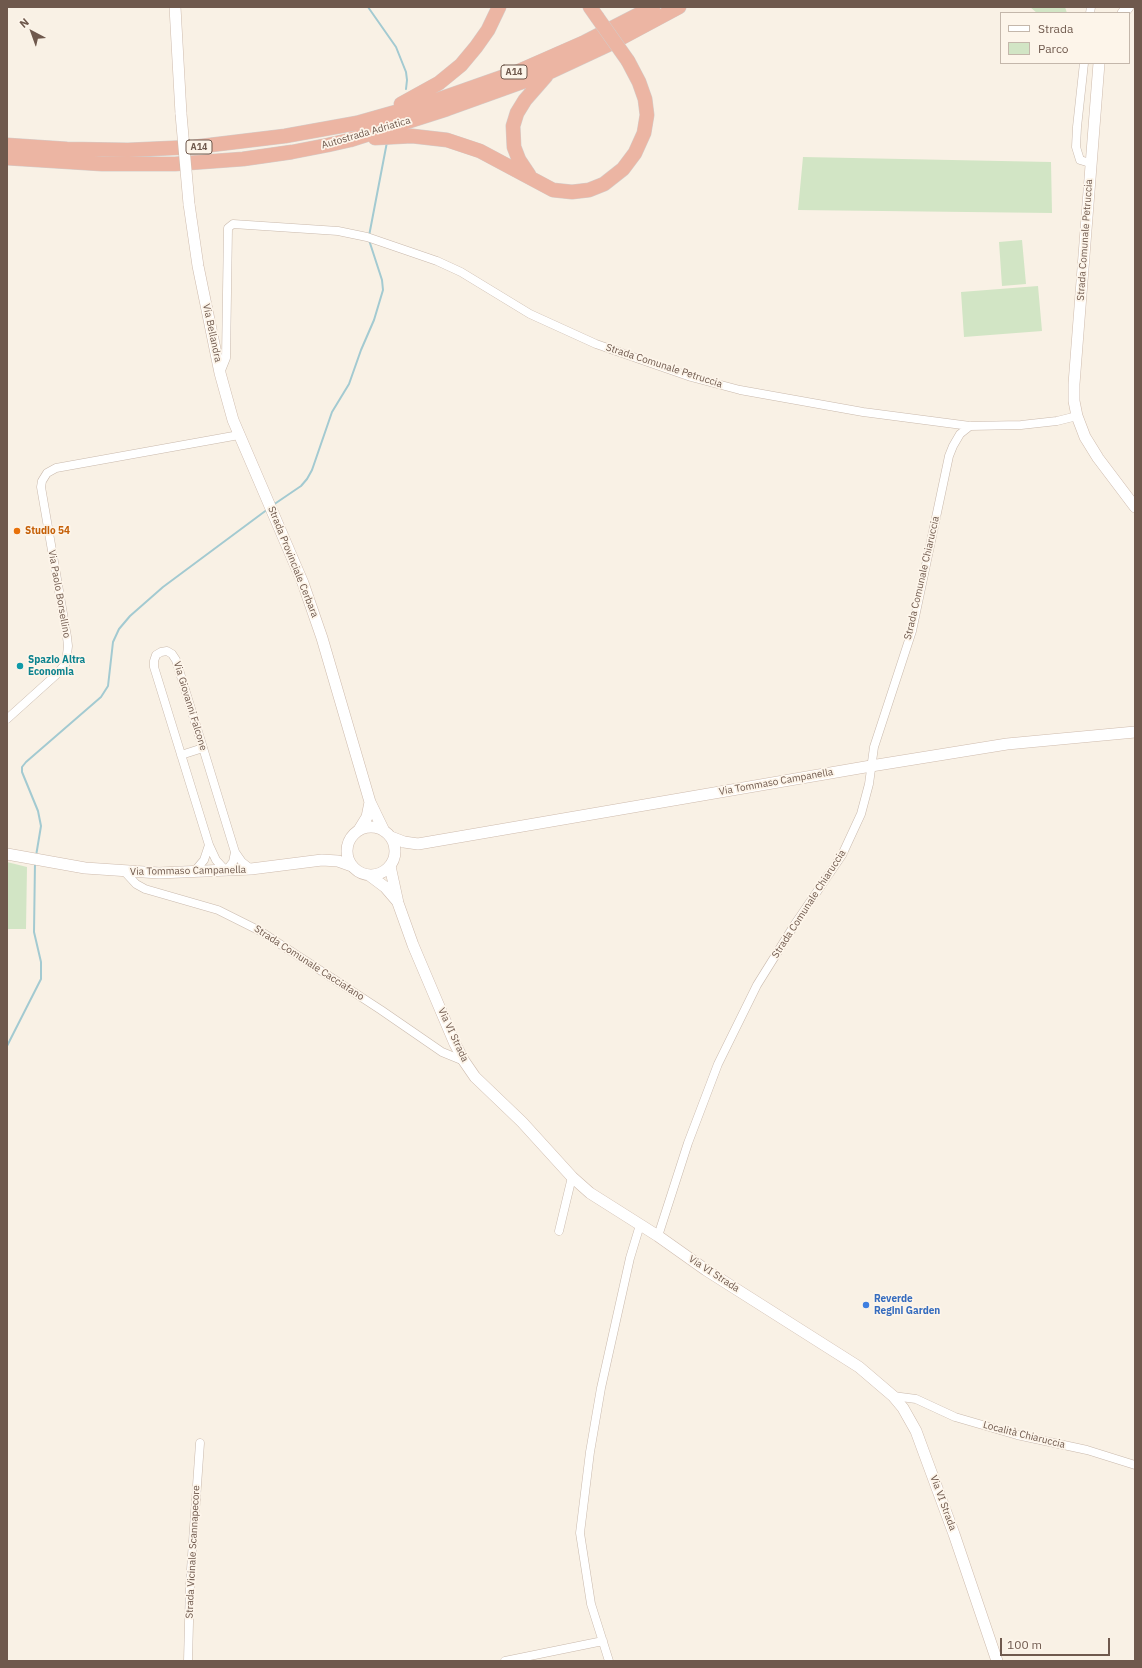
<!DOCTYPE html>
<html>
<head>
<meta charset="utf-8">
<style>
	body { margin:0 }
	#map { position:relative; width:1142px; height:1668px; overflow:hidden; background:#f9f1e5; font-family:"IBM Plex Sans",sans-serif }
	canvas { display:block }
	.frame { position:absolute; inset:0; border:8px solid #6f594d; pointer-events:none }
	.legend { position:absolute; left:1000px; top:12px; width:130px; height:52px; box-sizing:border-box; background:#fdf5ea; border:1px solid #c4b7ab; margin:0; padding:5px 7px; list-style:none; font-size:12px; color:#6f594d }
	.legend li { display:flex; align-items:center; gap:8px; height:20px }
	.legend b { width:20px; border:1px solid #c4b7ab }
	.north { position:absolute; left:12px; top:12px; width:40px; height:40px; -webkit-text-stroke:3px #fdf5ea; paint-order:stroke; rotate:319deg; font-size:11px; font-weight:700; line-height:16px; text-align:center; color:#6f594d }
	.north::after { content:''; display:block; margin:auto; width:14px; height:18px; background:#6f594d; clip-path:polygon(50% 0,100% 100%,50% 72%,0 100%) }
	.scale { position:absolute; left:1000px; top:1638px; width:110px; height:18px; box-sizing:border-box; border:2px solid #6f594d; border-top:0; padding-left:5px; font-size:12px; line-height:14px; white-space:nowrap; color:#6f594d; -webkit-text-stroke:3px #fdf5ea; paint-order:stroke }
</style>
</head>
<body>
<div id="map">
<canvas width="1142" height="1668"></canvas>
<div class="frame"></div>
<ul class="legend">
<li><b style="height:5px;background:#fff"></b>Strada</li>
<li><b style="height:11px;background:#d2e5c5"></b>Parco</li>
</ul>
<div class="north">N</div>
<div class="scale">100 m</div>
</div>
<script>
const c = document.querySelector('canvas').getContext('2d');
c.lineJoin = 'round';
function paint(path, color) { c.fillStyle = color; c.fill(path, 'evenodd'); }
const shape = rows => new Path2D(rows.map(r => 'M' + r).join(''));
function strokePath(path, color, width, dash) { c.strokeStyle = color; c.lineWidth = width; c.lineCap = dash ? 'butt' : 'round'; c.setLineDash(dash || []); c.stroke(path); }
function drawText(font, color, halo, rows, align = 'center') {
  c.font = font + ' "IBM Plex Sans",sans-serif'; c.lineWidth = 3.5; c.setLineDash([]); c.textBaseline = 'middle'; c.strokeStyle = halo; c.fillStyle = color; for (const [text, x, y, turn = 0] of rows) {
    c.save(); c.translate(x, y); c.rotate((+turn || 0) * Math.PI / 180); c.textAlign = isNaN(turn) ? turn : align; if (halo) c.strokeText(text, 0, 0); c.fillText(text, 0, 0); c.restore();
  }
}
paint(shape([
	[1030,7,1065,7,1067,13,1037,13],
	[803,157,1051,162,1052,213,798,210],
	[1022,240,1026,284,1002,286,999,242],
	[1038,286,1042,331,964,337,961,292],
	[7,862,27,867,26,929,7,929]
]), '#d2e5c5');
strokePath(shape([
	[368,7,396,47,406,72,407,80,406,89],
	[369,236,387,142],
	[273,505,301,486,307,479,312,470,332,412,349,384,361,350,374,320,383,290,382,280,369,240],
	[36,856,41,826,38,811,22,772,22,767,26,762,101,697,108,686,113,642,119,629,130,616,163,587,268,509],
	[7,1046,41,979,41,962,34,932,35,862]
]), '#a3cad1', 2);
const street = shape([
	[1090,13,1091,7],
	[1084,63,1077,127,1076,147,1080,160,1090,163],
	[220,373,226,358,228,228,233,224,338,231,367,237,437,261,461,272,530,314,596,344,691,377,740,390,863,412,970,426,1021,425,1057,421,1077,416],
	[7,719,57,674,66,663,68,646,67,637,41,487,42,481,47,473,56,468,239,435],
	[181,755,203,748],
	[235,852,233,862,226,871,216,860,209,845,154,667,154,661,156,655,161,652,167,651,172,654,176,660,235,852,242,862,251,869],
	[125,872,136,884,145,889,218,910,260,931,381,1010,442,1052,464,1061],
	[194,872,204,860,209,845],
	[559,1231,572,1177],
	[658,1236,688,1143,718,1064,757,985,795,924,842,855,861,814,869,784,874,747,912,631,949,456,953,446,960,434,970,426],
	[893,1396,916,1399,955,1417,1017,1435,1087,1450,1135,1465],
	[188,1661,190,1584,200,1443],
	[505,1661,603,1641],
	[609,1661,591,1604,580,1533,590,1452,601,1388,630,1258,640,1225]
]);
const secondary = shape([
	[175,7,181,114],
	[1123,13,1128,7],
	[1099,63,1074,384,1074,401,1077,416,1085,437,1098,458,1135,507],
	[189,204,198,266,220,373,233,420,303,583,322,638,370,802,384,831],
	'347 851a24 24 0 1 1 48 0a24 24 0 1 1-48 0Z',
	[359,830,367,817,370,802],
	[391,837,404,842,418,844,871,766,1007,744,1135,732],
	[7,854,85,868,159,873,251,869,322,860,338,861,352,866],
	[390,866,398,903,413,945,455,1044,464,1061,475,1077,522,1122,572,1177,590,1193,658,1236,706,1270,859,1367,893,1396,903,1408,916,1431,927,1461,954,1534,997,1661],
	[369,875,385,887,397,901]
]);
const highway = shape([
	[590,7,597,17],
	[401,104,439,83,461,65,476,47,488,30,499,7],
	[375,138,412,136,447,140,480,151,553,190,572,192,589,190,604,184,623,169,635,153,644,133,647,115,645,99,639,82,628,61],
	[7,145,67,149,128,150,194,147,285,136,357,123,431,102,519,71,585,42,653,7],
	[7,158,102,164,175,164,243,159,292,152,328,145,350,140,447,109,550,72,610,44,679,7],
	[529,175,519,160,514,147,513,126,517,113,525,100,546,76]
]);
strokePath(street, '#c9b9ac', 9);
strokePath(secondary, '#cebbad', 12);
strokePath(highway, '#d4cdca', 15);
strokePath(street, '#fff', 8);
strokePath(secondary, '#fff', 11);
strokePath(highway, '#ecb5a3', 14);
const secondaryBridge = shape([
	[181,114,189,204]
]);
const highwayBridge = shape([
	[597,17,628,61]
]);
strokePath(secondaryBridge, '#cebbad', 12, []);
strokePath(highwayBridge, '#d4cdca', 15, []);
strokePath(secondaryBridge, '#fff', 11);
strokePath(highwayBridge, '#ecb5a3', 14);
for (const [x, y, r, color] of [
	[17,531,4,"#e8710a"],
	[20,666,4,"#0f9aa8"],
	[866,1305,4,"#3f7fe0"]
]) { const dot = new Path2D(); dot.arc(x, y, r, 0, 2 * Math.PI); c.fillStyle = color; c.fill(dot); strokePath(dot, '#fdf5ea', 1.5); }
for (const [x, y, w] of [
	[514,72,26],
	[199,147,26]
]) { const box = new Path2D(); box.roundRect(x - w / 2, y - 7, w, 14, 3); c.fillStyle = '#fdf5ea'; c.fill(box); strokePath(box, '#6f594d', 1); }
drawText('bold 9px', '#6f594d', null, [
	["A14",514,72],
	["A14",199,147]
]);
drawText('10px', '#6f594d', '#fdf5ea', [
	["Autostrada Adriatica",366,133,-16],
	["Strada Comunale Petruccia",1085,240,-86],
	["Via Bellandra",212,333,78],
	["Strada Comunale Petruccia",664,366,18],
	["Strada Provinciale Cerbara",293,562,68],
	["Strada Comunale Chiaruccia",922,578,-77],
	["Via Paolo Borsellino",59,594,80],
	["Via Giovanni Falcone",190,706,73],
	["Via Tommaso Campanella",776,782,-10],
	["Via Tommaso Campanella",188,871,-1],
	["Strada Comunale Chiaruccia",809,904,-57],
	["Strada Comunale Cacciafano",309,963,33],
	["Via VI Strada",453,1035,65],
	["Via VI Strada",714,1274,33],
	["Località Chiaruccia",1024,1435,14],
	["Via VI Strada",943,1503,70],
	["Strada Vicinale Scannapecore",193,1552,-87]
]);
drawText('bold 10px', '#c56008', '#fdf5ea', [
	["Studio 54",25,531]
], 'left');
drawText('bold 10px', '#0d838f', '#fdf5ea', [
	["Spazio Altra",28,660],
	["Economia",28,672]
], 'left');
drawText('bold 10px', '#366cbe', '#fdf5ea', [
	["Reverde",874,1299],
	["Regini Garden",874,1311]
], 'left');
</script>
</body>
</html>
